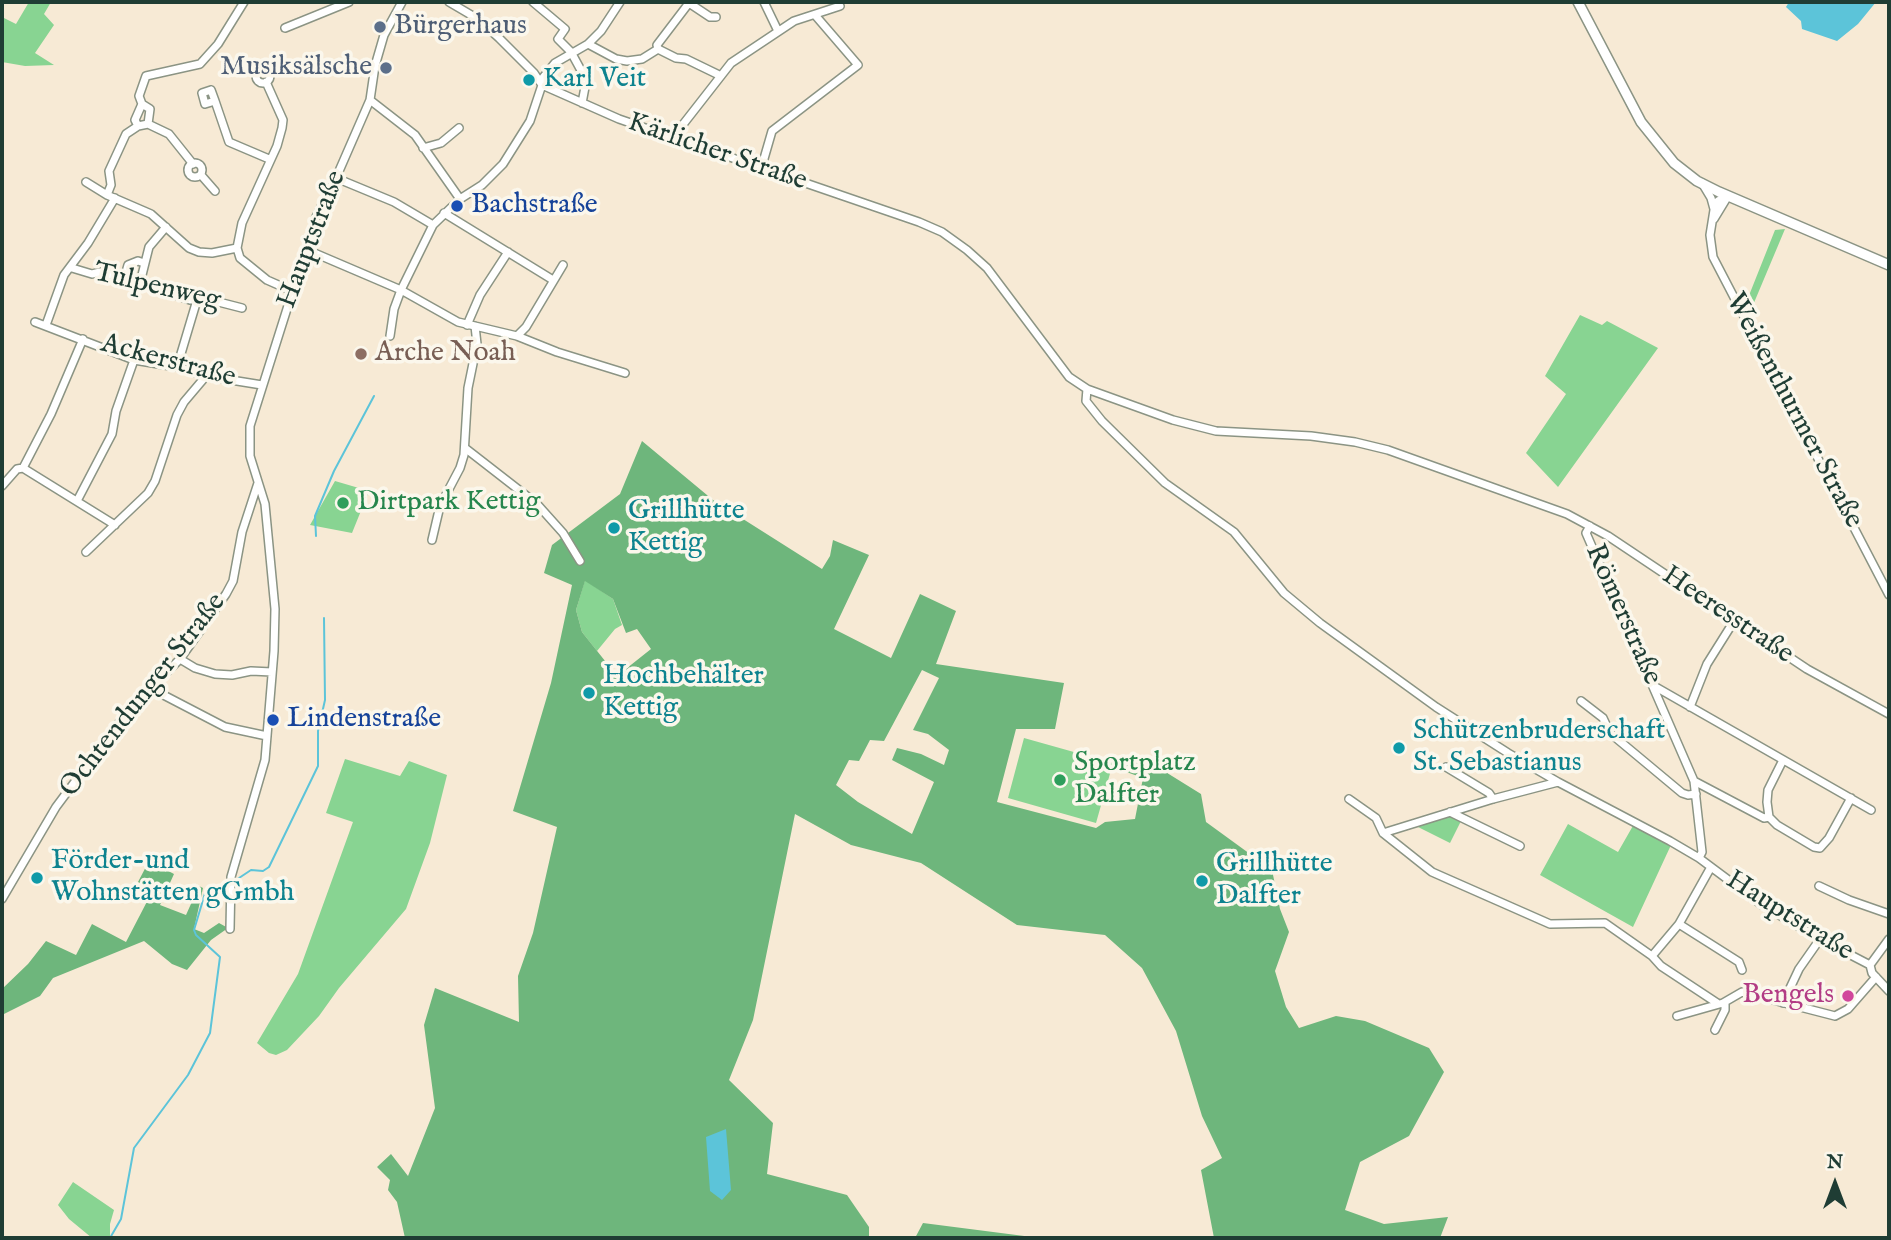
<!DOCTYPE html>
<html>
<head>
<meta charset="utf-8">
<style>
	body { margin:0 }
	#map { position:relative; width:1891px; height:1240px; overflow:hidden; background:#f7ead5; font-family:"IM FELL English",serif }
	canvas { display:block }
	.frame { position:absolute; inset:0; border:4px solid #1f3d34; pointer-events:none }
	.north { position:absolute; left:1800px; top:1149px; width:70px; height:70px; -webkit-text-stroke:5px #fbf7ec; paint-order:stroke; rotate:0deg; font-size:19px; font-weight:700; line-height:28px; text-align:center; color:#1f3d34 }
	.north::after { content:''; display:block; margin:auto; width:24px; height:32px; background:#1f3d34; clip-path:polygon(50% 0,100% 100%,50% 72%,0 100%) }
</style>
</head>
<body>
<div id="map">
<canvas width="1891" height="1240"></canvas>
<div class="frame"></div>
<div class="north">N</div>
</div>
<script>
const c = document.querySelector('canvas').getContext('2d');
c.lineJoin = 'round';
function paint(path, color) { c.fillStyle = color; c.fill(path, 'evenodd'); }
const shape = rows => new Path2D(rows.map(r => 'M' + r).join(''));
function strokePath(path, color, width, dash) { c.strokeStyle = color; c.lineWidth = width; c.lineCap = dash ? 'butt' : 'round'; c.setLineDash(dash || []); c.stroke(path); }
function drawText(font, color, halo, rows, align = 'center') {
  c.font = font + ' "IM FELL English",serif'; c.lineWidth = 7; c.setLineDash([]); c.textBaseline = 'middle'; c.strokeStyle = halo; c.fillStyle = color; for (const [text, x, y, turn = 0] of rows) {
    c.save(); c.translate(x, y); c.rotate((+turn || 0) * Math.PI / 180); c.textAlign = isNaN(turn) ? turn : align; if (halo) c.strokeText(text, 0, 0); c.fillText(text, 0, 0); c.restore();
  }
}
paint(shape([
	[29,2,51,2,44,14,54,25,35,53,54,65,25,66,2,62,2,17,16,24],
	[1785,229,1748,317,1744,308,1775,230],
	[1580,315,1602,325,1607,321,1658,348,1558,487,1526,453,1566,394,1545,376],
	[335,481,369,491,352,533,310,525],
	[585,580,613,599,622,625,615,629,597,651,582,632,576,610],
	[1024,738,1113,763,1096,823,1008,798],
	[345,759,400,776,409,761,447,775,430,843,406,909,339,988,319,1016,287,1050,276,1055,269,1053,257,1043,298,974,353,822,326,813],
	[1450,816,1461,821,1450,843,1416,826],
	[1568,824,1618,852,1634,824,1671,845,1633,927,1540,875],
	[73,1182,114,1210,110,1224,110,1238,92,1238,69,1219,58,1205]
]), '#88d492');
paint(shape([
	[642,441,713,500,822,569,830,556,833,540,869,555,834,629,891,658,920,594,956,611,936,664,1064,683,1055,729,1016,729,997,802,1096,828,1105,822,1135,819,1143,778,1121,770,1124,755,1143,758,1201,794,1206,822,1272,870,1280,909,1289,932,1275,971,1286,1007,1299,1028,1336,1016,1365,1021,1429,1048,1444,1072,1409,1136,1360,1162,1345,1210,1384,1224,1448,1217,1440,1238,1214,1238,1201,1170,1222,1158,1202,1116,1176,1031,1142,968,1105,935,1017,925,921,863,851,845,795,814,753,1020,729,1080,773,1123,767,1174,847,1195,869,1227,869,1238,405,1238,397,1202,388,1190,390,1180,377,1167,391,1154,408,1176,435,1108,424,1025,435,988,519,1022,518,976,533,933,557,827,513,811,551,683,572,585,544,573,552,545,620,494],
	[585,581,613,599,626,633,637,629,651,649,617,676,582,632,576,610],
	[922,670,939,678,913,730,928,734,949,750,944,765,921,754,897,748,892,760,934,782,912,834,858,802,836,785,849,760,859,761,870,740,884,741],
	[149,861,174,874,160,905,186,915,199,886,203,888,194,929,204,933,219,923,228,928,211,940,187,970,172,964,144,941,53,978,40,996,2,1015,2,989,28,964,46,941,76,955,92,924,126,942,153,890,138,882],
	[923,1223,1032,1237,1034,1238,915,1238]
]), '#6eb67c');
paint(shape([
	[1789,2,1876,2,1858,24,1837,41,1802,29,1801,21,1786,7],
	[726,1129,731,1190,722,1200,710,1191,706,1137]
]), '#5cc4d9');
strokePath(shape([
	[316,536,315,516,334,471,374,396],
	[236,880,251,870,263,871,269,867,318,766,318,731,325,700,324,618],
	[110,1238,121,1219,134,1148,188,1075,210,1033,220,957,196,935,194,930,206,890,218,891,223,889]
]), '#5cc4d9', 2);
const minor = shape([
	[449,2,478,19,499,38,534,73,542,85,619,119,919,222,942,232,967,250,987,268,1069,377,1087,389,1173,420,1216,431,1311,436,1355,442,1388,450,1567,514,1608,536,1807,669,1889,714],
	[533,2,565,29,558,39,571,52,583,74,585,87,582,103],
	[764,2,778,31],
	[716,17,710,17,689,3,657,45,658,49,676,58,686,59,719,75],
	[285,28,349,2],
	[588,44,616,59,627,61,642,59,658,49],
	'256 76a7 7 0 1 1 14 0a7 7 0 1 1-14 0Z',
	[541,80,555,63,588,44,601,31,620,2],
	[211,90,215,101,205,104,202,93,211,90],
	[370,100,415,135,460,199],
	[215,101,229,142,269,159],
	[142,104,150,109,148,124],
	[138,126,148,124,169,134,193,164],
	[676,140,681,127,731,63,794,21,840,6],
	[423,148,441,143,459,128],
	'188 170a7 7 0 1 1 14 0a7 7 0 1 1-14 0Z',
	[761,169,772,131,858,65,815,15],
	[201,175,215,191],
	[336,178,394,202,433,225],
	[86,182,107,195,151,214,189,248,199,252,212,253,237,248,240,258,267,280,292,291],
	[1702,183,1711,198,1714,209],
	[107,195,111,185,109,171,126,134,138,126,135,120,142,104,139,96,146,76,200,64,218,44,244,2],
	[1728,196,1718,201,1714,210,1710,235,1713,257,1889,595],
	[444,213,553,280],
	[1714,219,1728,196],
	[237,248,242,223,277,146,282,128,283,120,266,82],
	[305,249,401,290,458,322,517,336,557,352,625,373],
	[72,268,92,274,100,272,140,283,159,285,172,294,190,300,203,298,242,308],
	[124,279,128,265,138,261,144,263],
	[140,283,149,247,166,227],
	[35,322,134,360,177,367,206,376,262,385],
	[46,325,64,275,88,243,115,198],
	[467,325,480,295,508,252],
	[390,336,394,309,401,290,433,225,460,199,482,185,503,164,530,121,542,85],
	[517,336,526,327,563,265],
	[177,367,197,300],
	[1087,389,1086,401,1102,421,1165,483,1234,532,1284,593,1320,623,1436,707,1508,753,1558,782,1670,841,1699,858,1762,905,1820,939,1870,965],
	[465,448,537,504,563,533,580,561],
	[23,468,115,525],
	[2,486,17,469,23,468,51,414,83,339],
	[77,501,112,434,116,411,134,360],
	[1590,526,1586,533,1694,781,1702,852,1699,858],
	[432,540,440,506,460,468,464,455,468,388,477,344,475,326],
	[86,552,148,493,155,481,177,415,184,402,206,376],
	[180,659,195,668,215,674,232,675,251,671,272,672],
	[1654,686,1871,810],
	[150,688,225,727,267,736],
	[1581,701,1603,718,1610,733,1682,793,1688,795,1696,794],
	[1690,707,1707,664,1734,621],
	[1446,767,1489,793,1493,799],
	[1694,781,1764,818,1769,817,1777,825,1814,847,1820,848,1829,838,1851,798],
	[1349,799,1376,818,1383,833,1432,872,1550,924,1605,923,1652,956,1661,966,1717,1003],
	[1450,812,1520,846],
	[1769,817,1767,802,1768,790,1783,760],
	[1383,833,1493,799,1558,782],
	[1819,886,1849,900,1889,914],
	[2,899,56,807,127,712,180,659,226,594,233,581,242,532,258,483],
	[1679,924,1739,962,1742,970],
	[230,929,231,877,265,760,274,651,275,609,265,504,250,456,250,426,316,217,336,178,370,100,375,66,384,35,402,2],
	[1652,956,1679,924,1711,867],
	[1870,965,1872,973,1889,991],
	[1870,965,1889,939],
	[1783,1003,1799,969,1820,939],
	[1677,1016,1723,1003,1742,992,1835,1016,1848,1009,1876,977],
	[1715,1030,1725,1010,1725,1002]
]);
const major = shape([
	[1578,2,1641,122,1674,163,1697,181,1719,192,1889,265]
]);
strokePath(minor, '#8b9484', 10);
strokePath(major, '#8b9484', 12);
strokePath(minor, '#fff', 7);
strokePath(major, '#fff', 9);
for (const [x, y, r, color] of [
	[380,27,7,"#5c6f8a"],
	[386,68,7,"#5c6f8a"],
	[529,80,7,"#0f9aa8"],
	[457,206,7,"#1a4fb4"],
	[361,354,7,"#8d6e63"],
	[343,503,7,"#2e9e5b"],
	[614,528,7,"#0f9aa8"],
	[589,693,7,"#0f9aa8"],
	[273,720,7,"#1a4fb4"],
	[1399,748,7,"#0f9aa8"],
	[1060,780,7,"#2e9e5b"],
	[37,878,7,"#0f9aa8"],
	[1202,881,7,"#0f9aa8"],
	[1848,996,7,"#d1479c"]
]) { const dot = new Path2D(); dot.arc(x, y, r, 0, 2 * Math.PI); c.fillStyle = color; c.fill(dot); strokePath(dot, '#fbf7ec', 2.5); }
drawText('28px', '#4e5e75', '#fbf7ec', [
	["Bürgerhaus",394,27],
	["Musiksälsche",372,68,"right"]
], 'left');
drawText('28px', '#0d838f', '#fbf7ec', [
	["Karl Veit",543,80],
	["Grillhütte",628,512],
	["Kettig",628,544],
	["Hochbehälter",603,677],
	["Kettig",603,709],
	["Schützenbruderschaft",1413,732],
	["St. Sebastianus",1413,764],
	["Förder-und",51,862],
	["Wohnstätten gGmbh",51,894],
	["Grillhütte",1216,865],
	["Dalfter",1216,897]
], 'left');
drawText('28px', '#1f3d34', '#fbf7ec', [
	["Kärlicher Straße",717,153,19],
	["Hauptstraße",313,240,-69],
	["Tulpenweg",157,288,13],
	["Ackerstraße",168,362,15],
	["Weißenthurmer Straße",1793,411,62],
	["Römerstraße",1622,615,66],
	["Heeresstraße",1727,616,34],
	["Ochtendunger Straße",144,696,-52],
	["Hauptstraße",1789,917,32]
]);
drawText('28px', '#164399', '#fbf7ec', [
	["Bachstraße",471,206],
	["Lindenstraße",287,720]
], 'left');
drawText('28px', '#785e54', '#fbf7ec', [
	["Arche Noah",375,354]
], 'left');
drawText('28px', '#27864d', '#fbf7ec', [
	["Dirtpark Kettig",357,503],
	["Sportplatz",1074,764],
	["Dalfter",1074,796]
], 'left');
drawText('28px', '#b23c85', '#fbf7ec', [
	["Bengels",1834,996]
], 'right');
</script>
</body>
</html>
